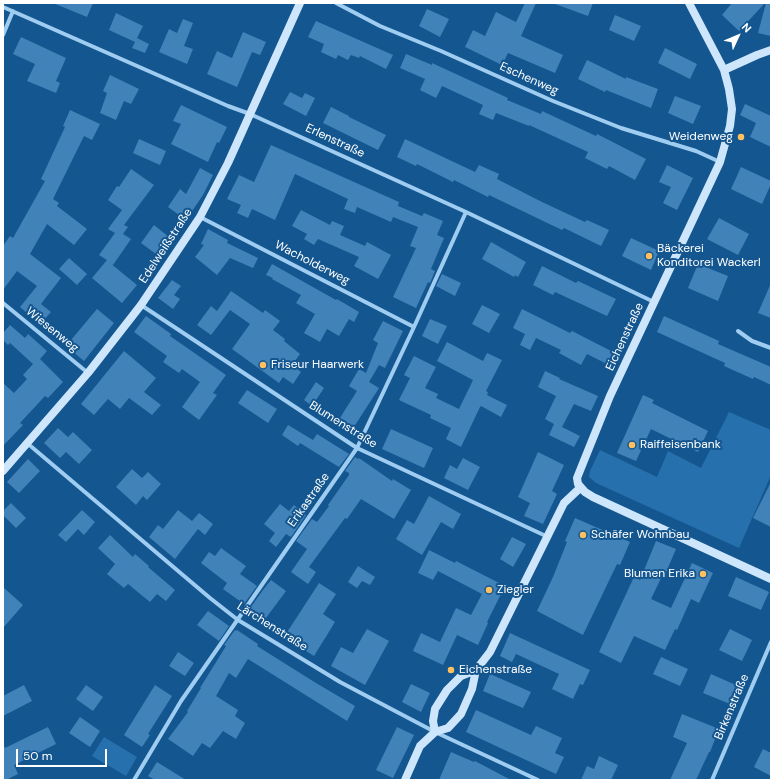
<!DOCTYPE html>
<html>
<head>
<meta charset="utf-8">
<style>
	body { margin:0 }
	#map { position:relative; width:774px; height:783px; overflow:hidden; background:#14568f; font-family:"DM Sans",sans-serif }
	canvas { display:block }
	.frame { position:absolute; inset:0; border:4px solid #fff; pointer-events:none }
	.north { position:absolute; left:718px; top:16px; width:40px; height:40px; -webkit-text-stroke:3px #14568f; paint-order:stroke; rotate:46deg; font-size:11px; font-weight:700; line-height:16px; text-align:center; color:#fff }
	.north::after { content:''; display:block; margin:auto; width:14px; height:18px; background:#fff; clip-path:polygon(50% 0,100% 100%,50% 72%,0 100%) }
	.scale { position:absolute; left:16px; top:749px; width:91px; height:18px; box-sizing:border-box; border:2px solid #fff; border-top:0; padding-left:5px; font-size:12px; line-height:14px; white-space:nowrap; color:#fff; -webkit-text-stroke:3px #14568f; paint-order:stroke }
</style>
</head>
<body>
<div id="map">
<canvas width="774" height="783"></canvas>
<div class="frame"></div>
<div class="north">N</div>
<div class="scale">50 m</div>
</div>
<script>
const c = document.querySelector('canvas').getContext('2d');
c.lineJoin = 'round';
function paint(path, color) { c.fillStyle = color; c.fill(path, 'evenodd'); }
const shape = rows => new Path2D(rows.map(r => 'M' + r).join(''));
function strokePath(path, color, width, dash) { c.strokeStyle = color; c.lineWidth = width; c.lineCap = dash ? 'butt' : 'round'; c.setLineDash(dash || []); c.stroke(path); }
function drawText(font, color, halo, rows, align = 'center') {
  c.font = font + ' "DM Sans",sans-serif'; c.lineWidth = 4; c.setLineDash([]); c.textBaseline = 'middle'; c.strokeStyle = halo; c.fillStyle = color; for (const [text, x, y, turn = 0] of rows) {
    c.save(); c.translate(x, y); c.rotate((+turn || 0) * Math.PI / 180); c.textAlign = isNaN(turn) ? turn : align; if (halo) c.strokeText(text, 0, 0); c.fillText(text, 0, 0); c.restore();
  }
}
paint(shape([
	[729,412,771,430,771,475,739,548,596,483,589,477,590,471,600,450,657,477,668,451,701,468],
	[104,737,137,757,126,776,92,756]
]), '#2670ae');
paint(shape([
	[53,3,93,3,87,17],
	[525,3,536,3,521,36,563,55,555,73,508,53,502,65,465,47,473,30,485,36,496,12,516,22],
	[555,3,593,3,588,16,555,4],
	[732,3,765,3,739,31,722,15],
	[766,3,771,3,771,36,758,33],
	[427,9,449,19,440,37,419,26],
	[116,13,143,26,137,38,149,44,145,53,132,48,135,42,109,30],
	[615,15,641,26,634,41,609,30],
	[183,19,193,23,184,46,193,49,187,64,159,52,169,29,177,33],
	[316,21,393,55,386,69,360,56,359,58,351,55,348,60,338,55,336,59,321,52,324,44,308,37],
	[243,32,266,42,260,55,252,52,237,87,207,74,217,51,232,58],
	[21,37,66,58,56,81,60,83,56,93,27,81,35,64,13,54],
	[665,48,697,64,690,79,658,63],
	[406,54,432,65,432,63,508,98,507,100,541,114,542,111,596,136,597,134,646,159,635,180,609,166,607,169,585,158,588,152,529,125,529,126,496,113,493,120,479,114,483,105,442,86,436,98,420,90,425,79,400,68],
	[587,60,626,79,626,77,658,89,651,108,606,90,605,92,578,79],
	[110,75,139,89,131,104,124,101,116,120,100,113,107,93,103,91],
	[290,92,302,98,305,93,315,98,306,116,283,104],
	[675,96,701,106,693,124,668,113],
	[745,104,771,116,771,147,750,137,756,123,740,115],
	[181,105,227,127,219,143,217,142,208,162,171,144,181,124,173,121],
	[331,107,349,116,349,117,386,135,378,150,323,123],
	[70,110,100,124,92,140,84,136,53,199,59,203,57,206,87,229,74,245,47,224,30,254,61,278,41,304,51,312,40,324,20,307,37,286,17,271,3,290,3,246,10,236,13,238,45,181,41,179,65,127,63,126],
	[139,139,166,151,160,165,133,153],
	[405,139,475,172,479,165,499,174,497,179,542,202,585,222,587,220,609,230,601,246,564,228,562,230,489,195,488,197,454,180,453,182,417,164,416,166,397,157],
	[271,145,399,202,398,206,422,216,424,213,443,221,437,235,444,238,431,269,435,271,430,283,428,282,416,308,393,297,416,248,410,246,418,227,393,217,391,222,357,207,355,213,344,209,348,199,295,174,275,220,252,209,248,218,237,213,241,205,227,199,239,175,254,182],
	[667,165,693,178,677,210,663,203,671,187,659,182],
	[741,167,771,181,771,184,762,204,731,189],
	[200,168,213,175,203,195,186,220,168,207,180,189,186,194],
	[131,169,154,185,124,225,128,227,123,234,131,239,113,265,110,263,137,285,122,303,92,278,107,260,99,255,115,233,108,229,122,210,108,200,117,186,119,187],
	[301,210,330,225,332,221,344,226,340,235,365,246,367,242,391,255,378,279,354,266,359,257,318,239,314,245,304,239,307,234,292,226],
	[719,218,749,234,738,255,707,239],
	[154,225,169,237,156,254,141,243],
	[208,229,228,240,227,243,258,258,253,268,230,258,217,275,195,257,204,245,201,244],
	[631,238,659,251,651,270,622,256],
	[491,242,526,262,518,277,515,275,514,277,482,259],
	[69,258,87,274,77,285,59,269],
	[272,264,336,300,337,299,359,312,354,322,349,319,339,336,327,329,320,342,304,333,315,314,296,303,301,295,272,279,273,278,266,275],
	[698,264,728,276,718,301,688,288],
	[542,266,576,283,578,281,616,299,607,316,555,292,553,295,533,285],
	[442,274,461,283,455,296,436,286],
	[172,280,181,286,174,295,180,299,173,309,158,298],
	[771,283,771,318,758,313],
	[231,291,263,313,265,310,280,321,273,330,285,339,284,341,300,354,292,365,301,372,293,384,283,377,279,383,232,349,250,324,230,310,211,335,197,325,211,306,217,311],
	[482,305,500,314,489,333,472,324],
	[97,309,114,323,84,361,66,346],
	[522,309,570,333,572,331,615,353,609,365,587,354,581,365,559,353,561,350,536,338,530,350,520,345,525,334,513,328],
	[146,316,171,334,170,336,226,375,213,393,217,395,199,420,182,407,200,382,182,369,179,373,163,362,167,356,134,332],
	[664,316,719,341,718,344,771,367,771,385,754,377,753,379,724,366,725,363,657,332],
	[430,319,447,326,438,344,422,336],
	[383,321,403,331,385,368,379,365,369,382,379,388,352,430,338,421,357,391,349,386,359,369,366,373,378,343,373,340],
	[10,325,25,338,28,334,47,351,40,359,63,382,48,398,45,396,20,423,23,425,3,446,3,383,14,393,27,379,23,375,33,364,10,343,8,345,3,340,3,333],
	[447,342,483,361,487,353,502,360,486,391,488,392,487,395,507,405,501,417,481,406,480,407,461,447,446,439,451,428,430,418,431,415,399,400,410,378,404,375,414,356,436,367,425,388,438,394,436,398,459,409,473,380,437,361],
	[124,351,156,378,144,392,161,405,152,415,129,398,120,409,108,399,94,415,81,404],
	[545,371,560,378,559,379,598,396,591,411,574,404,562,427,580,436,574,447,549,435,554,424,545,419,556,396,538,387],
	[316,382,324,388,312,406,304,400],
	[247,390,277,409,268,423,238,403],
	[643,395,654,400,652,403,708,431,698,452,651,429,636,461,617,453],
	[288,425,313,440,317,434,349,454,339,467,300,443,298,446,282,435],
	[58,428,68,437,73,432,92,450,79,464,66,452,60,458,44,443],
	[391,429,433,448,424,468,382,449],
	[538,452,564,465,552,491,557,494,543,524,524,516,530,503,518,497],
	[355,457,358,459,359,458,392,481,393,479,411,490,394,519,361,499,347,519,345,518,309,567,316,572,308,584,291,572,307,549,296,541,312,519,317,522,329,506,328,505,349,475,349,473,345,471],
	[463,458,480,467,468,490,444,478,450,465,457,469],
	[28,459,40,471,19,493,7,482],
	[132,469,142,478,148,472,161,484,147,500,143,496,136,505,116,487],
	[771,482,771,527,753,518],
	[429,496,461,514,453,529,441,522,422,555,396,539,407,520,414,524],
	[11,503,26,518,16,528,3,515,3,511],
	[280,504,289,511,294,505,306,515,291,537,286,534,276,547,269,541,275,533,264,524],
	[82,510,95,522,84,535,78,529,66,542,58,535],
	[178,510,192,521,199,513,213,524,205,535,198,529,175,559,149,537,158,525,163,529],
	[575,518,630,542,620,565,617,564,583,635,537,611,553,577,567,542,565,541],
	[110,535,133,557,135,554,149,566,148,567,175,590,166,601,157,594,150,602,128,584,124,588,107,574,115,564,98,548],
	[512,537,526,544,513,567,500,559],
	[656,541,676,549,664,577,662,576,651,599,671,608,692,563,713,573,699,603,691,599,677,630,675,629,665,650,634,636,621,663,599,652,634,577,640,580],
	[221,548,246,566,240,574,257,586,244,604,223,589,227,583,201,563,209,552,215,556],
	[429,550,455,563,456,561,505,586,487,622,488,623,478,645,457,635,443,665,413,651,421,633,440,642,456,608,471,615,482,594,438,571,433,580,418,573],
	[358,566,375,577,370,585,362,581,357,588,348,582],
	[736,577,769,592,761,610,728,596],
	[271,580,286,591,263,622,248,611,263,590],
	[319,583,336,594,323,614,335,622,314,656,284,637],
	[3,587,23,605,3,628],
	[208,611,229,626,219,641,197,625],
	[367,629,389,641,365,685,331,666,341,647,353,653],
	[730,629,752,640,742,661,719,650],
	[235,630,236,631,237,630,258,644,257,646,316,683,355,706,347,721,248,659,236,678,229,673,216,696,238,710,235,716,245,723,236,739,223,731,210,748,202,743,193,756,168,739,188,712,187,711,201,688,200,688,226,646,224,645],
	[510,633,590,670,583,685,580,684,573,699,552,689,559,674,516,654,512,662,500,656],
	[178,652,194,663,185,676,169,666],
	[661,657,688,669,680,686,653,674],
	[490,674,531,692,523,708,483,691],
	[711,674,738,686,730,704,703,693],
	[411,684,430,693,421,712,402,702],
	[24,685,32,701,3,716,3,696],
	[86,685,103,697,93,711,76,699],
	[155,685,172,696,148,734,150,735,142,747,124,735],
	[476,710,531,735,536,726,562,738,555,753,564,757,556,774,466,732],
	[682,714,719,729,710,752,709,752,696,780,670,780,687,743,673,737],
	[80,717,100,731,90,747,69,733],
	[48,727,56,744,14,765,18,774,6,780,3,780,3,743,5,748],
	[397,727,414,735,393,778,376,770],
	[763,749,771,753,771,776,754,767],
	[451,752,474,762,475,761,511,780,439,780],
	[599,756,618,765,611,780,581,780,587,766,594,769],
	[157,762,186,780,155,780,148,776]
]), '#4182b9');
strokePath(shape([
	[336,3,380,26,441,51,553,101,621,128,696,151,720,162],
	[3,7,228,106,250,114,466,212,654,302],
	[3,35,13,11],
	[200,217,414,327],
	[3,303,88,373],
	[141,305,357,448,548,537],
	[738,331,752,341,771,348],
	[27,443,210,598,238,620,340,682,435,732,538,780],
	[134,780,181,701,357,448,414,327,466,212],
	[712,780,771,642]
]), '#9fccf1', 4);
strokePath(shape([
	[689,3,724,70,729,89,732,109,730,126,720,162,610,396,577,478,578,484,585,492,593,497,771,579],
	[724,70,757,55,771,50],
	[3,471,88,373,141,305,200,217,228,163,300,3],
	[435,732,433,721,435,709,447,690,461,676,476,670],
	[405,780,420,746,435,732,448,728,461,714,472,689,476,670,490,652,564,503,580,488]
]), '#cde6fb', 8);
for (const [x, y, r, color] of [
	[741,137,4,"#ffc15f"],
	[649,256,4,"#ffc15f"],
	[263,365,4,"#ffc15f"],
	[632,445,4,"#ffc15f"],
	[583,535,4,"#ffc15f"],
	[703,574,4,"#ffc15f"],
	[489,590,4,"#ffc15f"],
	[451,670,4,"#ffc15f"]
]) { const dot = new Path2D(); dot.arc(x, y, r, 0, 2 * Math.PI); c.fillStyle = color; c.fill(dot); strokePath(dot, '#14568f', 1.5); }
drawText('12px', '#fff', '#14568f', [
	["Eschenweg",529,79,24],
	["Erlenstraße",335,141,25],
	["Edelweißstraße",166,246,-57],
	["Wacholderweg",312,263,27],
	["Wiesenweg",52,330,39],
	["Eichenstraße",625,337,-65],
	["Blumenstraße",343,425,32],
	["Erikastraße",309,500,-55],
	["Lärchenstraße",272,627,32],
	["Birkenstraße",732,707,-67]
]);
drawText('12px', '#fff', '#14568f', [
	["Weidenweg",733,137,"right"],
	["Bäckerei",657,249],
	["Konditorei Wackerl",657,263],
	["Friseur Haarwerk",271,365],
	["Raiffeisenbank",640,445],
	["Schäfer Wohnbau",591,535],
	["Blumen Erika",695,574,"right"],
	["Ziegler",497,590],
	["Eichenstraße",459,670]
], 'left');
</script>
</body>
</html>
